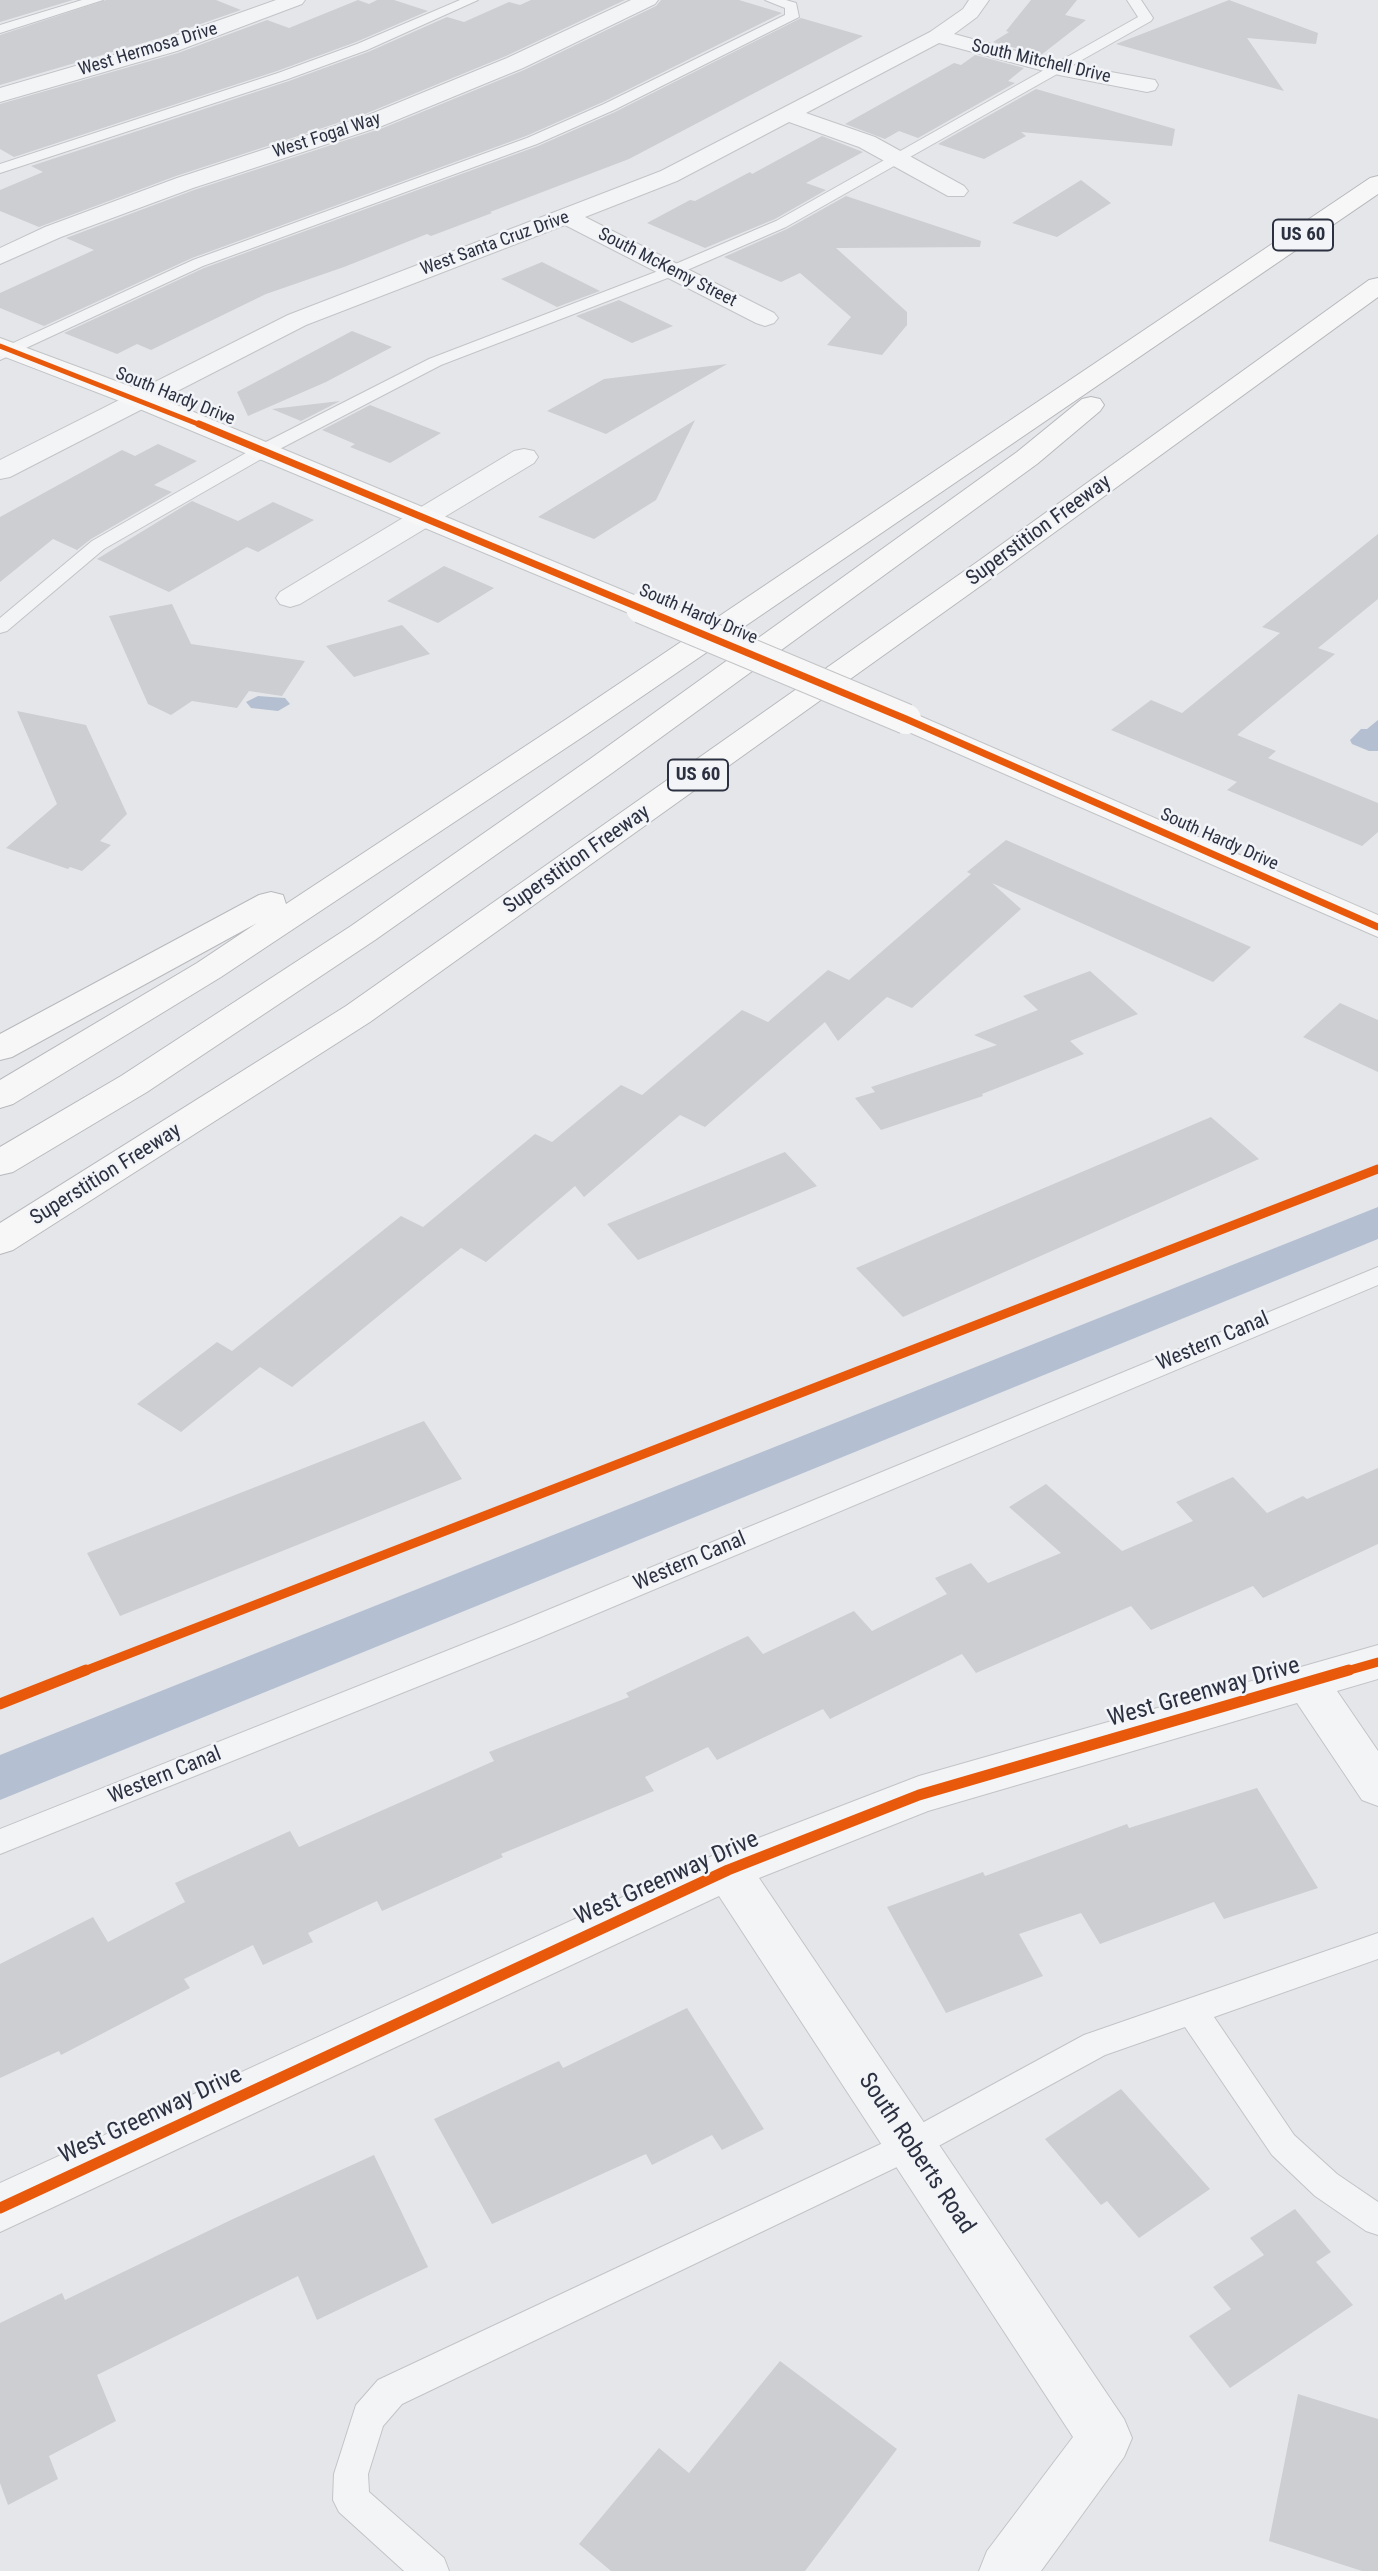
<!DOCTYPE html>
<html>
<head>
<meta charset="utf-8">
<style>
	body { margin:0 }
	canvas { display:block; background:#e4e6e9 }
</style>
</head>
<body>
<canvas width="1378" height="2571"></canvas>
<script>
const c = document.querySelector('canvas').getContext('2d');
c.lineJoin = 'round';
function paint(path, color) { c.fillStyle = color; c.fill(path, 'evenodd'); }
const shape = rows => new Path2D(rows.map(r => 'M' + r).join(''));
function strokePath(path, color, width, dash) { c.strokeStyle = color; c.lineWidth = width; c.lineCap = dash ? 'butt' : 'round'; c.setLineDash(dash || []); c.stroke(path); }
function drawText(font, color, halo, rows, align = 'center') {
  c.font = font + ' "Roboto Condensed",sans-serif'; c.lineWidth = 5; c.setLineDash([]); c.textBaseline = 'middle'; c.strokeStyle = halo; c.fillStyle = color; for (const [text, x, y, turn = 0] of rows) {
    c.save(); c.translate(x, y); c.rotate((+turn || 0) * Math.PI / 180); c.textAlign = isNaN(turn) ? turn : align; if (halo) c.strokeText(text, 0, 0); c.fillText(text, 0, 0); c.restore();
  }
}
paint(shape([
	[258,696,285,698,290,704,278,711,251,708,246,702],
	[1378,720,1378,751,1369,751,1352,744,1350,740,1361,729,1367,729]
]), '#b4c0d2');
paint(shape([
	[1378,1207,1378,1239,0,1800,0,1755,1378,1207]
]), '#b4c0d2');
paint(shape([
	[0,0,73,0,0,22],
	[106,0,216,0,241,10,160,38,0,85,0,35],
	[358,0,369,4,377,0,394,0,428,11,356,42,277,71,14,157,0,149,0,104,178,53,267,20,289,28],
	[531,0,625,0,506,56,365,114,176,176,39,227,0,211,0,190,43,172,31,166,289,81,368,52,447,17,464,22,509,2,520,5],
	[661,0,739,0,782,13,603,102,526,136,192,258,44,326,0,308,0,293,94,250,66,238,194,190,383,128,524,70,656,6],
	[1031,0,1077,0,1065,15,1086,20,1041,55,993,42,1009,32,1006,31],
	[1229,0,1318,33,1316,44,1247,38,1284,91,1116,44],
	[801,18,863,36,629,159,490,212,492,213,431,236,427,234,344,267,266,294,151,350,137,344,117,354,64,333,204,268,538,146,615,112],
	[975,55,1024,68,1008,81,1015,83,918,138,899,131,885,139,845,124,954,63,961,65],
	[1036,89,1175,129,1172,146,1021,132,1026,136,984,159,938,144],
	[822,136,863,152,806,183,826,190,775,219,705,248,647,223,690,200,695,201,750,172,752,174],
	[1081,180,1111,203,1057,237,1012,223],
	[846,196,981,241,980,247,836,248,907,312,907,325,882,355,827,345,851,317,800,273,781,282,724,257,787,229],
	[542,262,600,291,557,307,501,279],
	[619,300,673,326,632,343,576,316],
	[352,331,392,347,326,382,248,416,237,392],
	[727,364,606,434,547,411,604,379],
	[340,401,301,421,272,409],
	[370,405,441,433,390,463,350,447,355,444,322,430],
	[695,420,656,500,594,539,538,517],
	[158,444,197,461,154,485,172,492,91,539,77,550,53,539,0,582,0,517,122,450,135,456],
	[192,501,238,521,273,502,314,520,258,552,247,547,169,592,97,559],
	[1378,534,1378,599,1318,648,1335,654,1237,735,1276,751,1268,758,1378,803,1378,832,1362,846,1227,790,1237,782,1111,730,1151,700,1182,713,1280,633,1262,627],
	[444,566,494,588,438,623,387,601],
	[172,604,191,644,305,661,282,696,249,691,237,708,192,701,171,715,148,704,109,616],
	[402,625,430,654,354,677,326,646],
	[17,711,86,725,127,814,100,841,111,845,82,871,70,867,68,869,6,848,57,804],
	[1006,840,1251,947,1213,982,992,883,1021,909,912,1008,887,997,838,1041,825,1022,705,1127,680,1115,584,1197,575,1186,486,1262,461,1248,292,1387,260,1367,181,1432,137,1404,217,1342,232,1351,401,1216,423,1227,535,1134,552,1142,621,1085,642,1095,742,1010,768,1022,828,970,849,980,971,874,967,872],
	[1090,971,1138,1014,1070,1041,1084,1054,982,1094,983,1096,881,1130,855,1098,875,1092,871,1087,997,1045,974,1035,1038,1010,1023,996],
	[1340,1003,1378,1020,1378,1072,1303,1037],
	[1211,1117,1259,1159,903,1317,856,1268],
	[785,1152,817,1186,638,1260,607,1224],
	[424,1421,462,1479,120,1616,87,1553],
	[1378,1468,1378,1544,1263,1598,1253,1586,1151,1630,1131,1606,976,1673,962,1654,830,1719,823,1709,717,1760,708,1747,645,1777,654,1791,501,1854,503,1857,382,1911,377,1901,308,1933,313,1942,263,1965,253,1945,184,1979,190,1988,61,2055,59,2051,0,2078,0,1964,93,1917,108,1942,185,1902,175,1883,290,1831,299,1847,494,1761,489,1752,629,1697,626,1693,748,1636,763,1654,854,1611,872,1631,947,1594,935,1578,971,1563,988,1583,1061,1553,1009,1507,1046,1484,1122,1551,1193,1521,1176,1502,1233,1477,1267,1513,1303,1496,1307,1499],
	[1257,1788,1318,1888,1224,1919,1214,1902,1100,1944,1081,1913,1019,1934,1043,1976,946,2013,887,1907,983,1872,985,1876,1127,1824,1129,1828],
	[687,2008,764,2129,722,2150,712,2135,652,2165,646,2154,492,2224,434,2119,559,2061,563,2068],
	[1121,2089,1210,2189,1139,2238,1107,2201,1101,2205,1045,2139],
	[374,2155,428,2267,317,2320,298,2276,97,2375,116,2421,49,2456,58,2479,8,2505,0,2483,0,2323,62,2293,65,2300,233,2219],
	[1295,2209,1331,2252,1316,2262,1353,2305,1230,2388,1189,2336,1231,2309,1213,2287,1264,2255,1250,2238],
	[780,2361,897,2449,805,2571,611,2571,579,2544,659,2448,689,2473],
	[1298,2394,1378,2419,1378,2571,1362,2571,1269,2541]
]), '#ccced1');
const lane = shape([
	[82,0,103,0,0,33,0,25,82,0],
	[460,0,478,0,367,50,288,79,0,173,0,164,278,73,357,44,460,0],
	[765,0,786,0,796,3,799,17,614,110,537,144,203,266,0,360,0,349,193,260,527,138,604,104,785,15,785,8,765,0],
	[1127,0,1141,0,1153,18,1151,21,786,227,678,274,441,365,270,454,104,549,7,631,0,633,0,618,92,541,258,446,429,359,666,268,776,221,1138,17,1127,0],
	[1378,1267,1378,1285,534,1640,0,1854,0,1829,514,1624,1378,1267],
	[1378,1933,1378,1959,1214,2017,1294,2135,1337,2174,1378,2202,1378,2235,1366,2231,1315,2196,1272,2155,1185,2027,1105,2055,922,2155,402,2404,383,2426,368,2474,369,2492,444,2558,449,2571,404,2571,339,2512,333,2500,334,2474,356,2405,378,2380,900,2135,1084,2035,1378,1933]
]);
const street = shape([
	[276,0,305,0,302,4,177,51,0,102,0,88,161,41,276,0],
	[631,0,658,0,655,4,523,68,382,126,193,188,61,237,0,264,0,248,45,227,177,178,366,116,507,58,631,0],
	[969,0,989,0,977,17,954,34,1061,63,1155,80,1158,85,1155,90,1147,92,1059,75,939,43,806,113,875,137,964,186,968,191,964,196,948,196,859,147,789,122,677,181,585,217,774,313,778,318,774,323,765,326,756,323,565,225,306,325,10,477,0,479,0,460,288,315,661,171,930,32,963,9,969,0],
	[524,449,534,451,538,457,534,463,300,604,290,607,280,604,276,598,280,592,514,451,524,449],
	[1378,1645,1378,1679,1337,1691,1378,1751,1378,1806,1362,1800,1297,1703,928,1811,759,1878,1124,2419,1132,2438,1124,2457,1041,2571,979,2571,987,2551,1073,2437,719,1896,0,2232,0,2183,712,1856,919,1776,1378,1645]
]);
const secondary = shape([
	[0,338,148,393,651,602,656,608,651,614,641,617,631,614,130,405,0,355,0,338],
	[906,710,1378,915,1378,937,895,726,891,719,895,712,906,710]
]);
const highway = shape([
	[1378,176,1378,194,587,734,221,977,13,1104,0,1108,0,1080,197,963,257,923,12,1057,0,1060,0,1034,259,895,271,892,283,895,286,904,565,720,1370,178,1378,176],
	[1378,278,1378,297,1000,572,370,1022,13,1250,0,1254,0,1223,346,1006,980,560,1369,280,1378,278],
	[1091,397,1100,399,1104,405,1100,411,1037,464,612,773,375,940,147,1092,13,1172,0,1175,0,1147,121,1076,351,926,590,759,1017,452,1082,399,1091,397]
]);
strokePath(lane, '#c2c4c7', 2);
strokePath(street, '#c2c4c7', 2);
strokePath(secondary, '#c2c4c7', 2);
strokePath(highway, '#b7b9bd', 2);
paint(lane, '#f3f4f5');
paint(street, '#f3f4f5');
paint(secondary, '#f7f7f7');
paint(highway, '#f7f7f7');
const secondaryBridge = shape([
	[641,608,906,719]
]);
strokePath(secondaryBridge, '#c2c4c7', 32, []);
strokePath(secondaryBridge, '#f7f7f7', 30);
strokePath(shape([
	[0,346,203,426]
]), '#e8590c', 5);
strokePath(shape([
	[199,424,906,719,1378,927]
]), '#e8590c', 7);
strokePath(shape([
	[82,1672,1378,1169],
	[1343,1672,1378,1662]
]), '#e8590c', 9);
strokePath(shape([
	[0,1704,86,1670],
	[0,2208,728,1870,919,1795,1349,1670]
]), '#e8590c', 11);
drawText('18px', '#2c3141', '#f2f4f7', [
	["West Hermosa Drive",148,50,-17],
	["South Mitchell Drive",1041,62,13],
	["West Fogal Way",327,136,-18],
	["West Santa Cruz Drive",495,244,-20],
	["South McKemy Street",667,268,27],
	["South Hardy Drive",175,397,22],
	["South Hardy Drive",698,615,23],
	["South Hardy Drive",1219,840,24]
]);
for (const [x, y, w] of [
	[1303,235,60],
	[698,775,60]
]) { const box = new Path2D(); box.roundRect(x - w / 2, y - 15.5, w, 31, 5); c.fillStyle = '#f2f4f7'; c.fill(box); strokePath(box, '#2c3141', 2); }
drawText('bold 19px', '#2c3141', null, [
	["US 60",1303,235],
	["US 60",698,775]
]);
drawText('21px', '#2c3141', '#f2f4f7', [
	["Superstition Freeway",1039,531,-36],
	["Superstition Freeway",577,860,-35],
	["Superstition Freeway",106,1175,-32],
	["Western Canal",1213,1342,-23],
	["Western Canal",690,1562,-23],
	["Western Canal",165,1776,-22]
]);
drawText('24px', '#2c3141', '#f2f4f7', [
	["West Greenway Drive",1204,1693,-16],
	["West Greenway Drive",667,1879,-24],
	["West Greenway Drive",151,2116,-25],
	["South Roberts Road",916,2154,56]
]);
</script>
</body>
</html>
